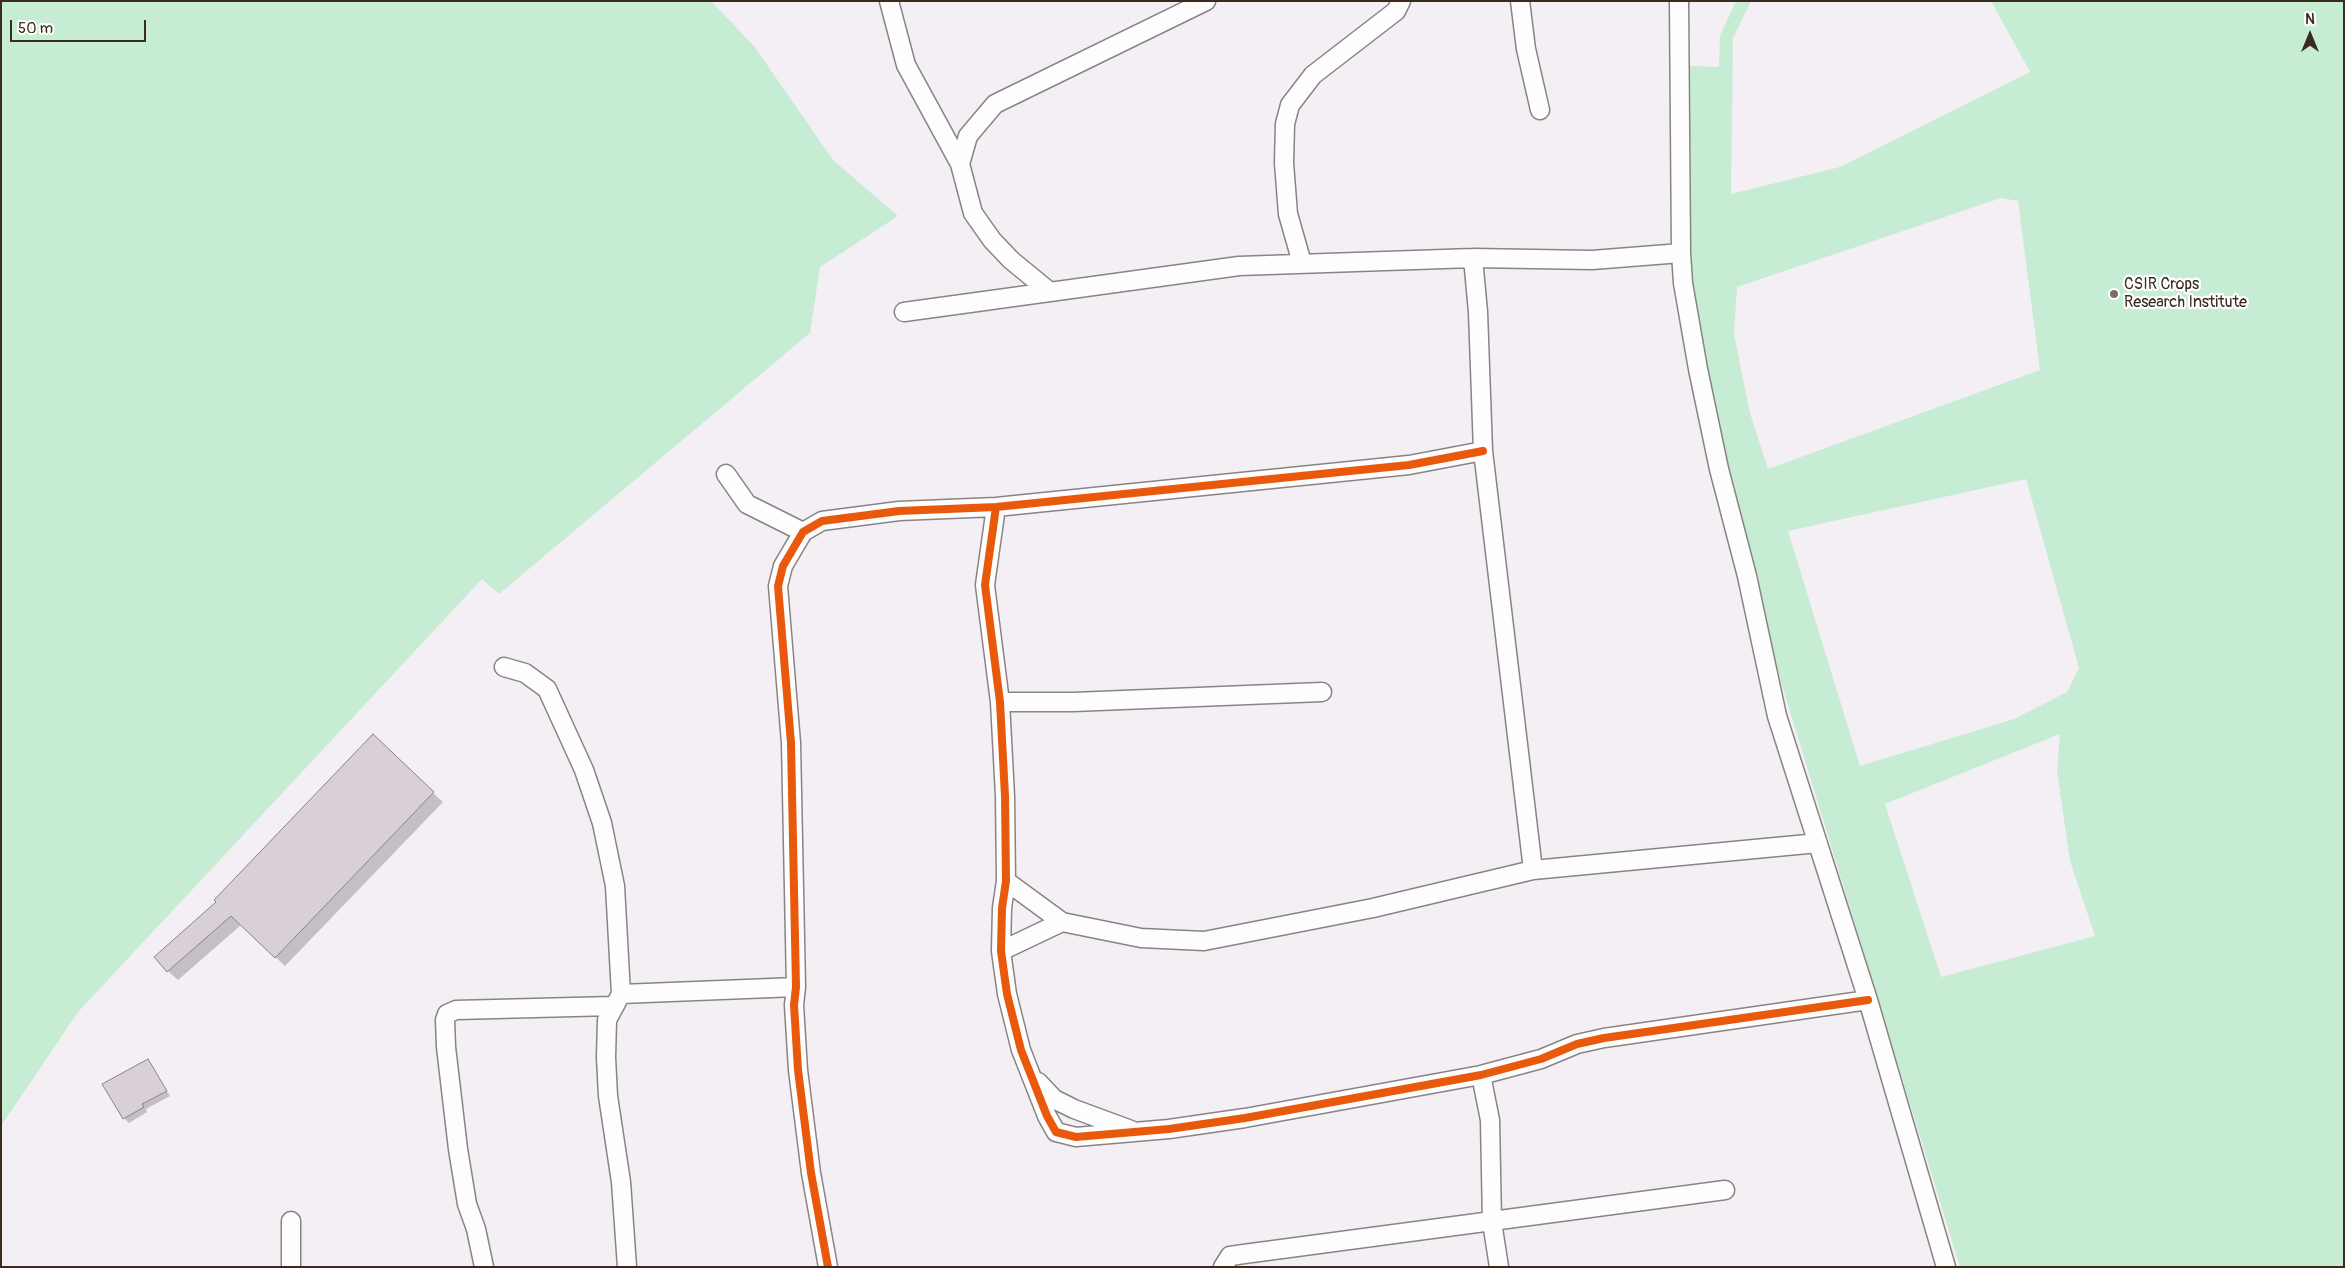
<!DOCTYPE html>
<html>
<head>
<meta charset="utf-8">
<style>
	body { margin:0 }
	#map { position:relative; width:2345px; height:1268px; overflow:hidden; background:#f4eff4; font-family:Pangolin,sans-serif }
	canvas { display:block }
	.frame { position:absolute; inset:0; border:2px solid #3b2a1e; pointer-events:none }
	.north { position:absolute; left:2285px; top:10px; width:50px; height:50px; -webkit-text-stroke:4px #fff; paint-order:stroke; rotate:0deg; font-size:14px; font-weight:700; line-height:20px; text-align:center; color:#3b2a1e }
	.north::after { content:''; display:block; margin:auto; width:18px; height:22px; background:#3b2a1e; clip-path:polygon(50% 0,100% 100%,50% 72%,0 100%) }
	.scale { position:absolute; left:10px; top:20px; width:136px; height:22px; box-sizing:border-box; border:2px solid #3b2a1e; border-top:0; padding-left:6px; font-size:15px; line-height:18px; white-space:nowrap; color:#3b2a1e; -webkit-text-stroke:4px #fff; paint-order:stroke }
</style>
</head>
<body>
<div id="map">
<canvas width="2345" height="1268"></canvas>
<div class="frame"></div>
<div class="north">N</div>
<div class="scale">50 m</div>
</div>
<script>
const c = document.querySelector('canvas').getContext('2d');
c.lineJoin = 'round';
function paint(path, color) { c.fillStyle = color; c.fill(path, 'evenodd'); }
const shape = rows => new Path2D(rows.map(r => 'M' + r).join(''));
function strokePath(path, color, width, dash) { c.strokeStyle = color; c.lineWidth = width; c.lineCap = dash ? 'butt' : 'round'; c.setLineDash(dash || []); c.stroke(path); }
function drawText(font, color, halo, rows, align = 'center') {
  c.font = font + ' Pangolin,sans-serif'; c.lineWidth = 4.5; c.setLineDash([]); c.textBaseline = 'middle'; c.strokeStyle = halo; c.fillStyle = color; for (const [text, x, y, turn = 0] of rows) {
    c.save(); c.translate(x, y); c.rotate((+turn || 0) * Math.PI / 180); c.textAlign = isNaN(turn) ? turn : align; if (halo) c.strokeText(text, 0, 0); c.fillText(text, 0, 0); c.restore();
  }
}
paint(shape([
	[1,1,711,1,754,46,833,160,898,216,820,267,810,333,499,594,482,579,78,1012,1,1126],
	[1736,1,1751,1,1733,38,1731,194,1840,167,2030,72,1991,1,2344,1,2344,1267,1960,1267,1780,679,1710,399,1700,336,1690,253,1690,66,1719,67,1720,36],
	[2001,198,2018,201,2040,370,1768,469,1750,413,1734,334,1737,287],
	[2026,479,2079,668,2067,692,2014,719,1860,766,1788,531],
	[2060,734,2057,771,2070,861,2095,936,1941,977,1885,804]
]), '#c6ecd4');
paint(shape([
	[433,793,443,802,285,966,241,925,178,980,168,971,218,903],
	[148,1061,170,1096,146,1109,147,1112,129,1123,124,1118]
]), '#0003');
const building = shape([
	[373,734,434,792,275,958,231,916,167,972,154,957,216,902,214,900,373,734],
	[148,1059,167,1091,142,1104,144,1107,123,1119,102,1084,148,1059]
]);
paint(building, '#d8cfd9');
strokePath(building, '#898483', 1);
const street = shape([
	[889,1,906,65,960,164],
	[1520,1,1526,49,1540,110],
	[1679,1,1681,253,1683,283,1698,369,1719,469,1747,576,1777,716,1868,1000,1946,1267],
	[1473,258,1478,312,1483,451,1533,870],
	[1302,263,1288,214,1284,163,1285,124,1290,105,1313,75,1396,11,1401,1],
	[1050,292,1011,260,992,240,973,213,960,164,968,136,995,104,1206,1],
	[904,312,1239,266,1473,258,1592,260,1681,253],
	[726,474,747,504,803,532],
	[996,507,985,585,1000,702,1005,796,1006,881,1002,908,1001,951,1007,994,1021,1050,1047,1116,1056,1132,1076,1137,1169,1129,1245,1118,1481,1075,1541,1059,1577,1044,1604,1038,1868,1000],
	[504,667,525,673,547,689,584,770,602,823,615,886,621,994,607,1020,606,1057,608,1096,621,1182,627,1267],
	[1000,702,1073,702,1322,692],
	[1006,881,1062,922],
	[1001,951,1062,922,1141,938,1204,941,1373,908,1533,870,1818,843],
	[621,994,796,987],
	[1481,1075,1490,1120,1492,1222,1499,1267],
	[1038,1082,1054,1099,1074,1109,1131,1130],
	[291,1267,291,1221],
	[484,1267,476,1229,467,1204,458,1149,446,1047,445,1020,447,1014,456,1010,613,1006],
	[828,1267,811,1173,798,1070,794,1005,796,987,791,743,778,586,783,566,803,532,822,521,899,511,996,507,1409,465,1483,451],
	[1223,1267,1230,1256,1244,1254,1725,1190]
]);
strokePath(street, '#898483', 21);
strokePath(street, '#fdfdfd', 18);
strokePath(shape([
	[996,507,985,585,1000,702,1005,796,1006,881,1002,908,1001,951,1007,994,1021,1050,1047,1116,1056,1132,1076,1137,1169,1129,1245,1118,1481,1075,1541,1059,1577,1044,1604,1038,1868,1000],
	[828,1267,811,1173,798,1070,794,1005,796,987,791,743,778,586,783,566,803,532,822,521,899,511,996,507,1409,465,1483,451]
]), '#e8590c', 8);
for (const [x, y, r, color] of [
	[2114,294,5,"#7c6f69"]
]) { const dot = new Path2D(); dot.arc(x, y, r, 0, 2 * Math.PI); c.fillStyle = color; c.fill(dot); strokePath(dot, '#fff', 2); }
drawText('16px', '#3b2a1e', '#fff', [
	["CSIR Crops",2124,285],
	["Research Institute",2124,303]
], 'left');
</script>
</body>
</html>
